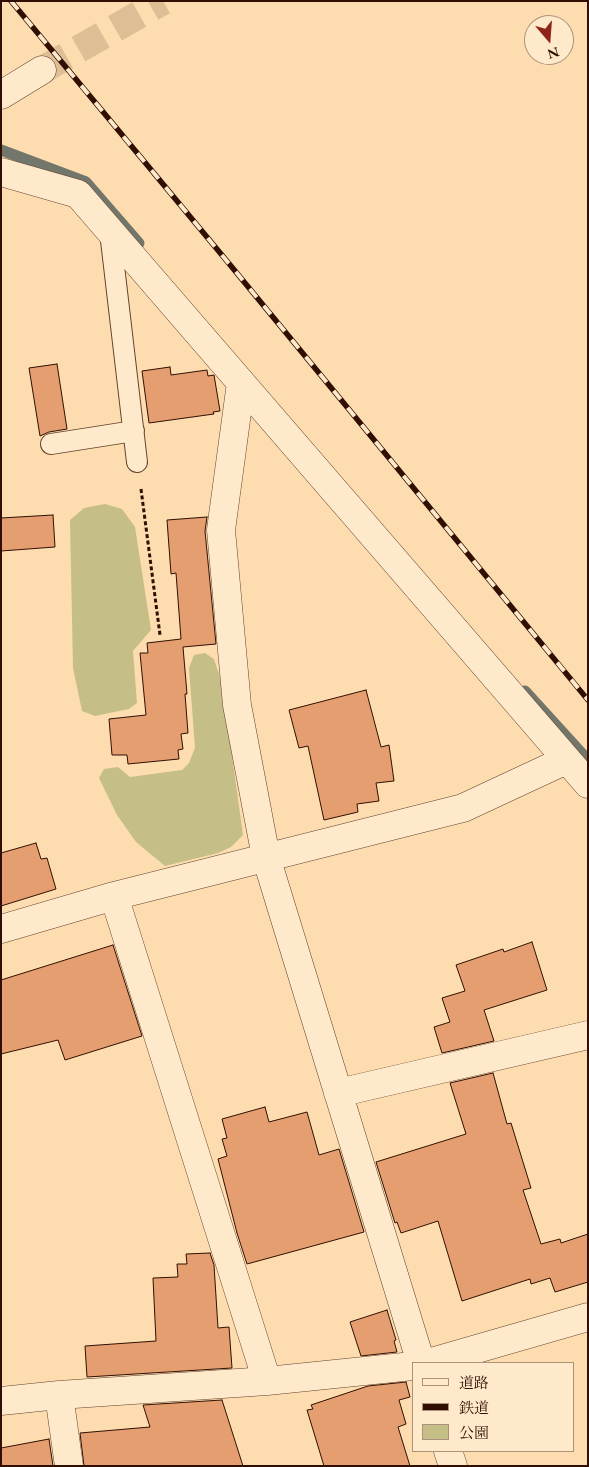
<!DOCTYPE html>
<html>
<head>
<meta charset="utf-8">
<style>
	body { margin:0 }
	#map { position:relative; width:589px; height:1467px; overflow:hidden; background:#fdddaf; font-family:"EB Garamond","Noto Serif JP",serif }
	canvas { display:block }
	.frame { position:absolute; inset:0; border:2px solid #300f02; pointer-events:none }
	.legend { position:absolute; left:412px; top:1362px; width:162px; height:90px; box-sizing:border-box; background:#fee9cb; border:1px solid #ac927b; margin:0; padding:6px 9px; list-style:none; font-size:15px; color:#300f02 }
	.legend li { display:flex; align-items:center; gap:10px; height:25px }
	.legend b { width:25px; border:1px solid #ac927b }
	.north { position:absolute; left:524px; top:15px; width:50px; height:50px; box-sizing:border-box; background:#fee9cb; border:1px solid #ac927b; border-radius:50%; rotate:162deg; font-size:14px; font-weight:700; line-height:20px; text-align:center; color:#300f02 }
	.north::after { content:''; display:block; margin:auto; width:18px; height:22px; background:#8f2418; clip-path:polygon(50% 0,100% 100%,50% 72%,0 100%) }
</style>
</head>
<body>
<div id="map">
<canvas width="589" height="1467"></canvas>
<div class="frame"></div>
<ul class="legend">
<li><b style="height:6px;background:#fee9cb"></b>道路</li>
<li><b style="height:6px;background:#300f02"></b>鉄道</li>
<li><b style="height:14px;background:#c5bf87"></b>公園</li>
</ul>
<div class="north">N</div>
</div>
<script>
const c = document.querySelector('canvas').getContext('2d');
c.lineJoin = 'round';
function paint(path, color) { c.fillStyle = color; c.fill(path, 'evenodd'); }
const shape = rows => new Path2D(rows.map(r => 'M' + r).join(''));
function strokePath(path, color, width, dash) { c.strokeStyle = color; c.lineWidth = width; c.lineCap = dash ? 'butt' : 'round'; c.setLineDash(dash || []); c.stroke(path); }
paint(shape([
	[105,504,122,509,135,527,151,630,133,651,137,703,129,709,95,716,82,711,73,668,70,520,84,508],
	[205,653,214,659,222,684,243,835,231,847,218,853,165,866,136,842,117,815,99,778,104,769,118,767,130,777,182,770,189,763,195,748,189,668,194,655]
]), '#c5bf87');
strokePath(shape([
	[1,150,86,182,139,243],
	[525,691,588,760]
]), '#73766b', 11);
const building = shape([
	[57,364,67,429,49,432,40,436,29,368,57,364],
	[170,367,171,375,207,370,208,376,214,375,220,411,213,412,214,414,149,423,142,371,170,367],
	[53,515,55,547,1,551,1,518,53,515],
	[207,517,205,531,216,644,183,647,187,694,185,694,188,733,181,734,183,749,178,750,179,759,128,764,127,755,112,755,109,719,146,715,140,653,148,653,147,643,181,639,176,573,171,574,167,520,207,517],
	[366,690,381,747,389,745,394,781,376,783,379,801,357,804,358,812,324,820,308,746,299,748,289,710,366,690],
	[36,843,41,859,47,858,56,889,1,906,1,853,36,843],
	[532,942,547,990,484,1010,494,1041,442,1053,434,1027,450,1022,442,998,465,991,456,965,503,949,504,952,532,942],
	[113,945,142,1036,65,1060,58,1040,1,1054,1,980,113,945],
	[493,1073,507,1124,511,1123,531,1188,523,1190,541,1244,560,1239,561,1243,588,1234,588,1282,555,1292,550,1278,531,1284,530,1279,462,1301,438,1221,401,1233,397,1222,395,1223,376,1162,466,1134,450,1083,493,1073],
	[265,1107,269,1122,307,1112,319,1155,339,1149,364,1232,247,1264,237,1233,218,1159,227,1156,222,1139,227,1138,222,1119,265,1107],
	[210,1253,214,1265,218,1328,229,1327,232,1368,87,1377,85,1346,156,1341,153,1278,178,1277,177,1264,187,1264,186,1254,210,1253],
	[387,1310,396,1340,394,1341,397,1352,361,1356,350,1322,387,1310],
	[406,1382,410,1397,399,1400,406,1424,398,1427,410,1466,324,1466,307,1410,313,1409,311,1405,368,1386,406,1382],
	[222,1400,243,1466,84,1466,80,1433,150,1427,143,1405,222,1400],
	[49,1439,53,1466,1,1466,1,1448,49,1439]
]);
paint(building, '#e49e70');
strokePath(building, '#300f02', 1);
strokePath(shape([
	[42,70,163,1]
]), '#debe95', 28, [28, 14]);
const lane = shape([
	[110,232,137,462],
	[51,444,134,431]
]);
const street = shape([
	[1,95,42,70],
	[1,172,78,194,588,784],
	[241,383,221,530,237,705,266,857,421,1363],
	[114,896,267,1381],
	[1,929,114,896,463,808,566,760],
	[338,1093,588,1035],
	[428,1363,588,1317],
	[59,1395,69,1466],
	[1,1401,59,1395,267,1381,413,1366],
	[448,1451,453,1466]
]);
strokePath(lane, '#63422d', 22);
strokePath(street, '#63422d', 29);
strokePath(shape([
	[141,489,160,635]
]), '#300f02', 3, [4, 2.5]);
strokePath(lane, '#fee9cb', 20);
strokePath(street, '#fee9cb', 28);
const rail = shape([
	[11,1,231,266,588,700]
]);
strokePath(rail, '#300f02', 5.5);
strokePath(rail, '#fee9cb', 4, [11]);
</script>
</body>
</html>
